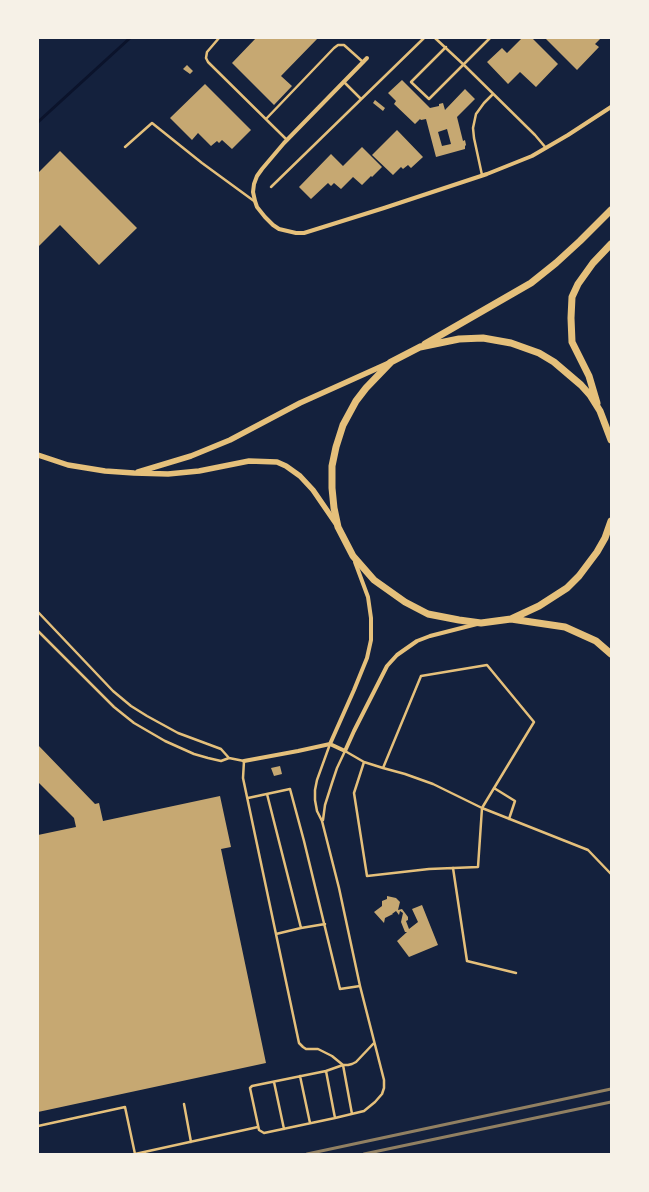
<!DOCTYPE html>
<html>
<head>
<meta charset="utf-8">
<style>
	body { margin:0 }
	#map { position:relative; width:649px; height:1192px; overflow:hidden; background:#14213d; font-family:Rubik,sans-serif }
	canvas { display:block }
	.frame { position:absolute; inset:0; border:39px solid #f6f1e7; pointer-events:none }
</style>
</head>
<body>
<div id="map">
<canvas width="649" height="1192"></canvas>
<div class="frame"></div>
</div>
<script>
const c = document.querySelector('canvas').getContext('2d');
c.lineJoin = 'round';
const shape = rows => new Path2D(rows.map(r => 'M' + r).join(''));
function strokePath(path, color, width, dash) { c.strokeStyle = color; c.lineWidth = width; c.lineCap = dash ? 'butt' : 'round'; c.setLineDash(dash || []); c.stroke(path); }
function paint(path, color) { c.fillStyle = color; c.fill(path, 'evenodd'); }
strokePath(shape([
	[38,122,130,38]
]), '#0b132b', 3);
paint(shape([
	[256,38,318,38,281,76,292,86,274,105,232,63],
	[522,38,532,38,558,64,536,87,520,72,508,84,487,62,502,48,507,53],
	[545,38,601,38,595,44,599,47,577,70],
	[187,65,193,71,190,74,183,69],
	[402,80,430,108,439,106,439,104,443,103,445,110,465,89,475,99,457,117,463,141,465,140,466,145,465,146,465,149,436,157,426,119,421,120,420,119,415,124,394,104,396,101,388,93],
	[447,129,451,144,442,146,438,132],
	[205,84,251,130,232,149,222,140,219,143,217,141,211,146,198,133,192,140,170,118],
	[375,100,385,108,383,111,373,103],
	[397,130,423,157,411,168,408,165,403,169,401,167,393,175,372,155],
	[362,147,382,167,372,177,371,176,362,185,353,177,341,189,334,183,331,186,328,183,311,199,299,187,331,154,343,166],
	[60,151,137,228,99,265,60,225,38,247,38,173],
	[38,745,95,804,99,803,103,821,220,796,231,847,221,849,266,1063,38,1112,38,835,76,827,74,818,38,782],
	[280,766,282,774,274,776,271,768],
	[387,896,396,898,400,902,398,910,402,909,408,917,408,920,406,921,409,929,418,922,412,909,422,905,438,945,409,957,397,941,407,932,405,932,401,922,403,913,400,911,399,915,396,911,392,914,393,914,385,918,384,923,374,912,382,906,382,901,387,899]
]), '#c6a872');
strokePath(shape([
	[219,38,207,52,206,58,208,62,287,140],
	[435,38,464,65,535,135,546,148],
	[446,47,411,82,429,99,490,38],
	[344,82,361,99],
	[266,119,334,48,338,45,344,45,363,62],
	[125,147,152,123,202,163,254,201],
	[482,175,474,138,473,128,476,114,484,103,493,94],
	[271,187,424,38],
	[38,612,113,691,131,706,147,716,178,733,221,749,229,758],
	[38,631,114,707,134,723,165,741,194,754,208,758,221,761,229,758,244,761,243,778,299,1043,303,1047,306,1049,318,1049,332,1056,343,1065,348,1065,352,1064,356,1062,374,1043],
	[330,744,317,780,315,790,315,800,317,811,322,821,339,888,360,986,384,1080,384,1088,382,1094,375,1102,364,1111,335,1118,264,1133,259,1130,250,1088,252,1086,326,1071,335,1118],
	[364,762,354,793,367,876,429,869,478,867,482,808,588,850,611,874],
	[494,788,515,801,509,819],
	[267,794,301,928,325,924],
	[248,798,290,789,304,841,340,989,360,986],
	[323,820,325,805,332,783,337,768,345,751,364,762,383,768,421,676,487,665,534,722,482,808,433,784,405,774,383,768],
	[453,868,467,961,516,973],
	[276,934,301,928],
	[326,1071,343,1065,352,1114],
	[300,1076,310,1123],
	[274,1082,284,1129],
	[184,1104,191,1142],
	[38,1126,125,1107,135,1154],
	[135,1154,258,1127]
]), '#e5c07b', 2.5);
strokePath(shape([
	[367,58,284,143,262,169,257,176,254,184,253,192,255,201,257,207,265,217,273,225,279,229,296,233,304,233,384,208,487,174,532,156,568,135,611,107],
	[330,744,354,690,367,658,371,640,371,618,368,597,355,562],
	[244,761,298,751,330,744,345,751,354,731,387,666,397,655,417,641,430,636,477,624]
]), '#e5c07b', 4);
strokePath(shape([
	[38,455,68,465,105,471,134,473,168,474,199,471,249,461,277,462,286,466,300,476,313,490,337,525],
	[138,472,191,456,230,440,300,403,389,363]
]), '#e5c07b', 5.5);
strokePath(shape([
	[425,344,531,283,556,263,580,241,611,210],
	[597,403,589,376,572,342,571,318,572,297,578,284,593,263,611,244],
	[611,440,600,411,590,395,581,385,554,362,539,353,511,343,483,338,459,339,420,347,391,362,366,388,356,401,343,425,336,447,332,466,332,488,334,508,338,527,353,556,374,580,405,602,428,614,459,620,481,623,511,619,539,606,567,588,579,576,597,552,605,538,611,521],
	[511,619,565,627,596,641,611,654]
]), '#e5c07b', 7);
strokePath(shape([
	[307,1154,611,1089],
	[364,1154,611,1102]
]), '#918062', 3);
</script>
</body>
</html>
